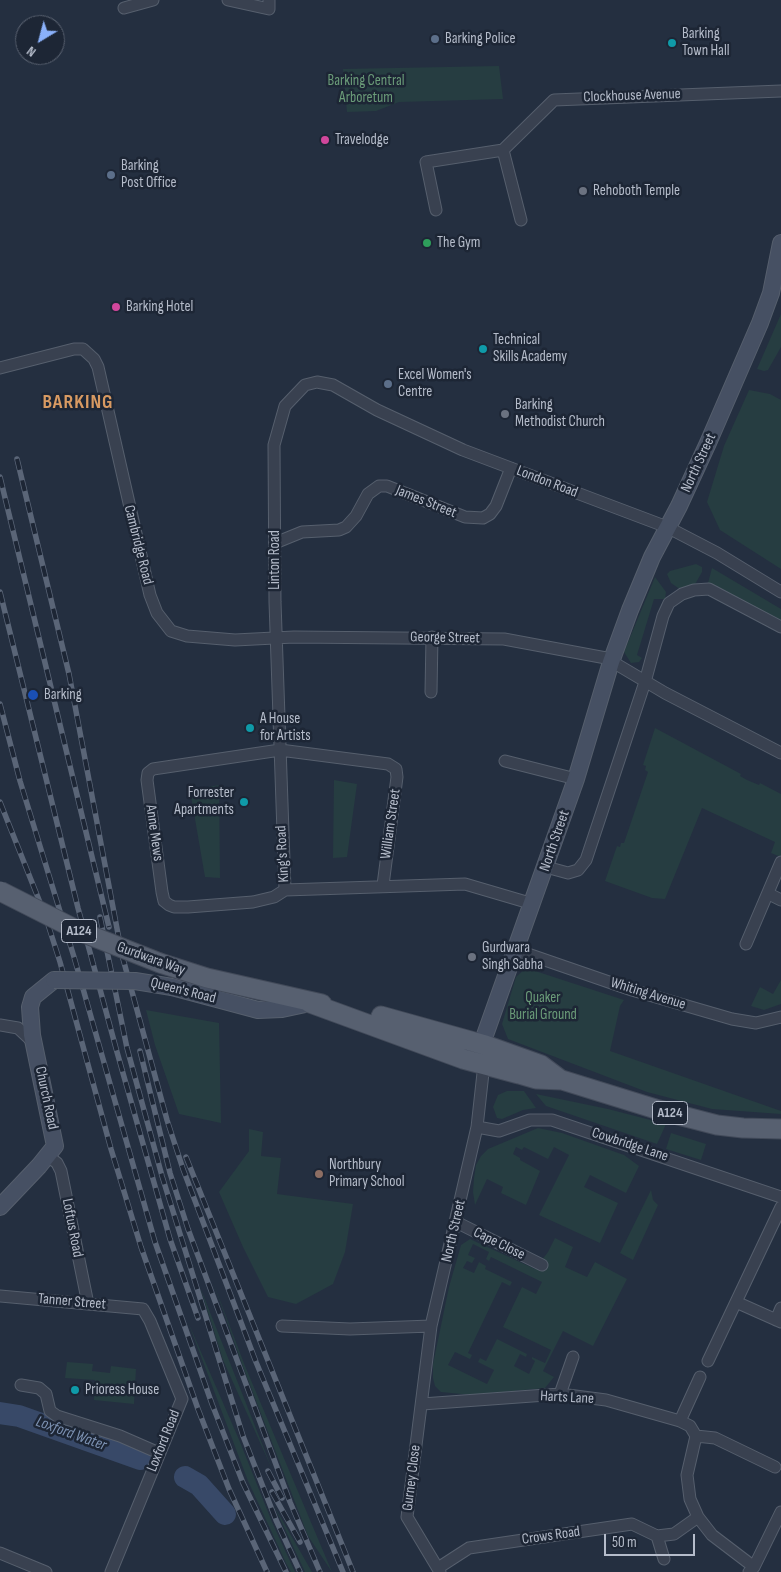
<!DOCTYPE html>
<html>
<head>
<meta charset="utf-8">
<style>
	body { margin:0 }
	#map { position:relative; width:781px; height:1572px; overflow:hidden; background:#242f40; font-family:"Sofia Sans Condensed",sans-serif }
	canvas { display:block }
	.north { position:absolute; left:15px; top:15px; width:50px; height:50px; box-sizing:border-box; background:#1d2635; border:1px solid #5a6271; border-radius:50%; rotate:217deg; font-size:14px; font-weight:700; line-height:20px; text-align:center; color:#b5bcca }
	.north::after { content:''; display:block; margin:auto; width:18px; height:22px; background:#8ab1fb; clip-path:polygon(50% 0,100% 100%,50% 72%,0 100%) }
	.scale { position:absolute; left:604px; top:1534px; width:91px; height:22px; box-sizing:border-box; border:2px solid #b5bcca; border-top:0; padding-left:6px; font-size:15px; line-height:18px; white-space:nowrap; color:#b5bcca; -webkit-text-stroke:4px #1d2635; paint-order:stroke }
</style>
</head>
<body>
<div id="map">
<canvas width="781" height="1572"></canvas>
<div class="north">N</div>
<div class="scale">50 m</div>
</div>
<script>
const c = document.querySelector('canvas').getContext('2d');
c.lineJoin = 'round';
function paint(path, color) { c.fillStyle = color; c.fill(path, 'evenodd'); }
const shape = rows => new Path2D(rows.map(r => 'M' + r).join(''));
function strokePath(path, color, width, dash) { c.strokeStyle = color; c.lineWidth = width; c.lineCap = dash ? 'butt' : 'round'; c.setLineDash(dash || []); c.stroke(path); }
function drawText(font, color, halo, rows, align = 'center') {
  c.font = font + ' "Sofia Sans Condensed",sans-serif'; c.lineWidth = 5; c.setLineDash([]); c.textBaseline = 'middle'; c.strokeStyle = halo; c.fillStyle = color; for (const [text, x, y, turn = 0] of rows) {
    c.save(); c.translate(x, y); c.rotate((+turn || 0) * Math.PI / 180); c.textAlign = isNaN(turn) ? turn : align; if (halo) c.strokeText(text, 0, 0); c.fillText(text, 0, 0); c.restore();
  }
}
paint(shape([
	[499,66,503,99,399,102,376,111,347,112,343,69],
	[781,314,781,347,768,370,764,371,757,369],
	[749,390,770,394,781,400,781,569,720,530,707,502,724,446],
	[696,564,702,567,702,572,694,586,681,590,671,583,667,574,670,571],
	[712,568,781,609,781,625,708,583],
	[655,577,666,592,665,599,654,599,637,655,642,658,639,662,631,663,624,652],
	[655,728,741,774,740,776,747,780,759,785,760,783,781,794,781,857,771,853,775,842,702,808,665,899,652,898,605,881,617,846,620,847,621,843,624,843,648,772,645,770,646,766,643,765],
	[334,780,357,784,347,857,333,858],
	[219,785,220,878,205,877,190,790],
	[526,968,624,1000,620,1006,610,1051,781,1111,781,1114,712,1109,647,1092,508,1039,502,1024,516,977],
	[781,980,781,1004,764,1010,751,1006,760,987,773,994],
	[146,1010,219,1023,221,1123,179,1114,155,1045],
	[507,1091,524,1091,536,1108,523,1110,502,1119,497,1118,493,1107,498,1095],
	[536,1094,608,1109,666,1124,657,1144,546,1106],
	[538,1128,562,1133,624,1155,639,1166,626,1193,590,1175,584,1187,618,1203,600,1243,539,1215,569,1155,554,1147,548,1159,524,1147,522,1150,516,1147,513,1154,520,1158,520,1160,540,1171,526,1205,501,1193,503,1187,487,1179,475,1205,473,1192,474,1178,476,1165,481,1156,488,1149],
	[249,1129,263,1132,261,1156,281,1158,277,1194,353,1204,345,1252,333,1284,296,1304,268,1297,243,1247,219,1192,249,1151],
	[671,1133,706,1144,701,1160,666,1149],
	[651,1190,653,1200,658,1205,633,1260,620,1253],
	[555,1238,573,1247,565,1267,587,1277,595,1262,627,1279,593,1346,563,1331,543,1371,554,1377,545,1388,471,1395,441,1392,435,1386,433,1378,433,1364,449,1287,461,1245,470,1239,535,1269,548,1252],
	[473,1244,489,1252,486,1259,489,1261,491,1257,542,1282,536,1294,522,1287,503,1327,551,1350,545,1363,532,1357,532,1359,535,1361,529,1374,514,1366,520,1354,526,1357,527,1354,497,1339,486,1361,480,1358,478,1362,494,1370,487,1384,448,1365,455,1352,470,1359,472,1355,468,1353,502,1282,510,1286,512,1282,485,1269,486,1266,479,1262,474,1273,463,1268,467,1261,472,1263,475,1258,468,1255],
	[213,1282,245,1366,332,1572,308,1536,243,1367],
	[200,1287,272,1469,223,1360],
	[188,1322,240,1442,272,1522,295,1572,291,1572,286,1563,248,1481],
	[67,1362,93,1364,92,1371,110,1373,111,1366,136,1369,134,1404,94,1400,95,1380,65,1378],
	[274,1506,281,1518,312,1572,305,1572]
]), '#263d41');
strokePath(shape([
	[0,1413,19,1416,140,1459],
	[185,1477,199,1485,225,1514]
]), '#384968', 22);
const street = shape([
	[228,0,269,9,269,0],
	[124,8,153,0],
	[503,150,521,220],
	[436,210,426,162,503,150,554,100,781,91],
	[0,368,74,349,83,349,94,359,98,367,150,595,157,613,171,631,187,636,235,640,294,637,504,639,606,658,665,693,781,753],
	[275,543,302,532,339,530,346,527,356,516,368,494,379,486,387,486,465,517,483,518,490,514,496,506,511,468],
	[431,692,432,637],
	[505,761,576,779],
	[546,867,568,873,578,870,586,860,645,682,663,616,669,603,682,594,694,590,709,589,781,627],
	[285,890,275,602,274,445,285,406,305,385,317,382,333,385,377,410,463,450,667,527,717,553,781,592],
	[285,890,274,897,253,902,188,907,174,907,169,905,164,901,162,892,147,780,148,773,153,769,280,750,388,764,396,769,397,777,383,885],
	[285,890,465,884,533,904],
	[769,894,781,900],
	[746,944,781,862],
	[516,950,632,990,732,1019,756,1023,781,1017],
	[0,1025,18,1028,34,1043],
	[477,1127,499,1131,530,1120,552,1120,781,1197],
	[48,1156,57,1163,61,1171,88,1304],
	[456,1222,542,1265],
	[0,1296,143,1309,150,1321,182,1399,111,1572],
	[736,1302,781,1322],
	[776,1320,781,1308],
	[282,1326,350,1329,431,1326],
	[708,1361,781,1207],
	[21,1385,39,1388,46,1394,50,1411,57,1416,120,1436,159,1453],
	[560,1394,573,1357],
	[422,1404,560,1394,606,1400,680,1421,690,1426,696,1436],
	[680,1421,700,1377],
	[696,1436,715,1438,775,1467],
	[698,1517,712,1535,754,1567],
	[657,1536,664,1559],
	[0,1553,46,1572],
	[438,1568,469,1548,632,1524,657,1536,674,1534,698,1517,690,1499,687,1475,696,1436],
	[440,1572,407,1517,431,1326,477,1127,484,1064],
	[749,1572,754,1567,781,1512]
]);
const secondary = shape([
	[172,987,258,1010,282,1009,310,1003],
	[484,1058,485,1035,576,779,611,662,630,610,652,557,679,506,708,443,760,323,771,293,781,243],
	[0,1207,39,1166,55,1146,32,1035,30,1007,33,997,54,980]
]);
const primary = shape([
	[160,963,207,978,322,1004],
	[310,1003,463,1059,519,1074,536,1079,562,1080,659,1110,717,1125,743,1128,781,1129],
	[381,1016,485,1045,541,1065,561,1080]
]);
strokePath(street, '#565f6d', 13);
strokePath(secondary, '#565f6d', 18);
strokePath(primary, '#424a59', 21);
strokePath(street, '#394150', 11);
strokePath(secondary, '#465063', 16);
strokePath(primary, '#576070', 19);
const rail = shape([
	[17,459,69,674,122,955,167,1120,183,1169,256,1362,343,1572],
	[0,477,109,927],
	[0,592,78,908,117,1052,170,1239,198,1318],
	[0,704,20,781,74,957,155,1242,212,1404,243,1483,286,1572],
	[0,802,45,915,60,962,111,1149,141,1247,198,1409,229,1489,267,1572],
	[100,917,127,1048,162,1176,243,1436,276,1520,300,1572],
	[140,1051,170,1173,188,1229,290,1502,320,1572],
	[186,1157,353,1572],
	[268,1471,282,1498],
	[272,1492,300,1542]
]);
strokePath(rail, '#5a6577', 5.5);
strokePath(rail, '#1d2635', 4, [11]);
const secondaryBridge = shape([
	[54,980,135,981,172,987]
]);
const primaryBridge = shape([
	[0,891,79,931,160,963]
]);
strokePath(secondaryBridge, '#565f6d', 18, []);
strokePath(primaryBridge, '#424a59', 21, []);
strokePath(secondaryBridge, '#465063', 16);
strokePath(primaryBridge, '#576070', 19);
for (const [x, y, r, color] of [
	[435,39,5,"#5c6f8a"],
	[672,43,5,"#0f9aa8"],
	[325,140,5,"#d1479c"],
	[111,175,5,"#5c6f8a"],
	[583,191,5,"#6b7280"],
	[427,243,5,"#2e9e5b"],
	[116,307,5,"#d1479c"],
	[483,349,5,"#0f9aa8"],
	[388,384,5,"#5c6f8a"],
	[505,414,5,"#6b7280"],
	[33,695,6,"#1a4fb4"],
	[250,728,5,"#0f9aa8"],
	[244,802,5,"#0f9aa8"],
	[472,957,5,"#6b7280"],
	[319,1174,5,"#8d6e63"],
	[75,1390,5,"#0f9aa8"]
]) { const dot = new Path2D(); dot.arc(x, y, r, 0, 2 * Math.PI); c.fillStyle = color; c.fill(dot); strokePath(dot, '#1d2635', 2); }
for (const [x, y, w] of [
	[79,931,35],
	[670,1113,35]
]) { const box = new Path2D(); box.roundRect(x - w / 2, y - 11.5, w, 23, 4); c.fillStyle = '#1d2635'; c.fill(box); strokePath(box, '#b5bcca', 1); }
drawText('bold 14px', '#b5bcca', null, [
	["A124",79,931],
	["A124",670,1113]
]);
drawText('15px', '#b5bcca', '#1d2635', [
	["Barking",682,34],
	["Town Hall",682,51],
	["Barking Police",445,39],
	["Travelodge",335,140],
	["Barking",121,166],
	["Post Office",121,183],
	["Rehoboth Temple",593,191],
	["The Gym",437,243],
	["Barking Hotel",126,307],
	["Technical",493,340],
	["Skills Academy",493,357],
	["Excel Women's",398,375],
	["Centre",398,392],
	["Barking",515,405],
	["Methodist Church",515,422],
	["Barking",44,695],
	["A House",260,719],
	["for Artists",260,736],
	["Forrester",234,793,"right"],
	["Apartments",234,810,"right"],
	["Gurdwara",482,948],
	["Singh Sabha",482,965],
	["Northbury",329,1165],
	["Primary School",329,1182],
	["Prioress House",85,1390]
], 'left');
drawText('15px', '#6b9c79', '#1d2635', [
	["Barking Central",366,81],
	["Arboretum",366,98],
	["Quaker",543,998],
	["Burial Ground",543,1015]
]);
drawText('15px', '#b5bcca', '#1d2635', [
	["Clockhouse Avenue",632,96,-2],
	["North Street",699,463,-65],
	["London Road",547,482,21],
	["James Street",426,502,22],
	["Cambridge Road",138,545,76],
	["Linton Road",275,560,-90],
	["George Street",445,638,1],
	["William Street",391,824,-82],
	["Anne Mews",154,833,82],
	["North Street",555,841,-71],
	["King's Road",283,854,-93],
	["Gurdwara Way",151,959,20],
	["Queen's Road",183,991,14],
	["Whiting Avenue",648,994,17],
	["Church Road",46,1098,78],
	["Cowbridge Lane",630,1145,18],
	["Loftus Road",72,1228,79],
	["North Street",454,1231,-77],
	["Cape Close",499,1244,26],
	["Tanner Street",72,1302,5],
	["Harts Lane",567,1398,3],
	["Loxford Road",164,1441,-68],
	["Gurney Close",412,1478,-83],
	["Crows Road",551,1536,-8]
]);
drawText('italic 16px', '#7c91b2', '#1d2635', [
	["Loxford Water",71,1434,20]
]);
c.letterSpacing = '1px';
drawText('bold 20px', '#d89a62', '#1d2635', [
	["BARKING",78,403]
]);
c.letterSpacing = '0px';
</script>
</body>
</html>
